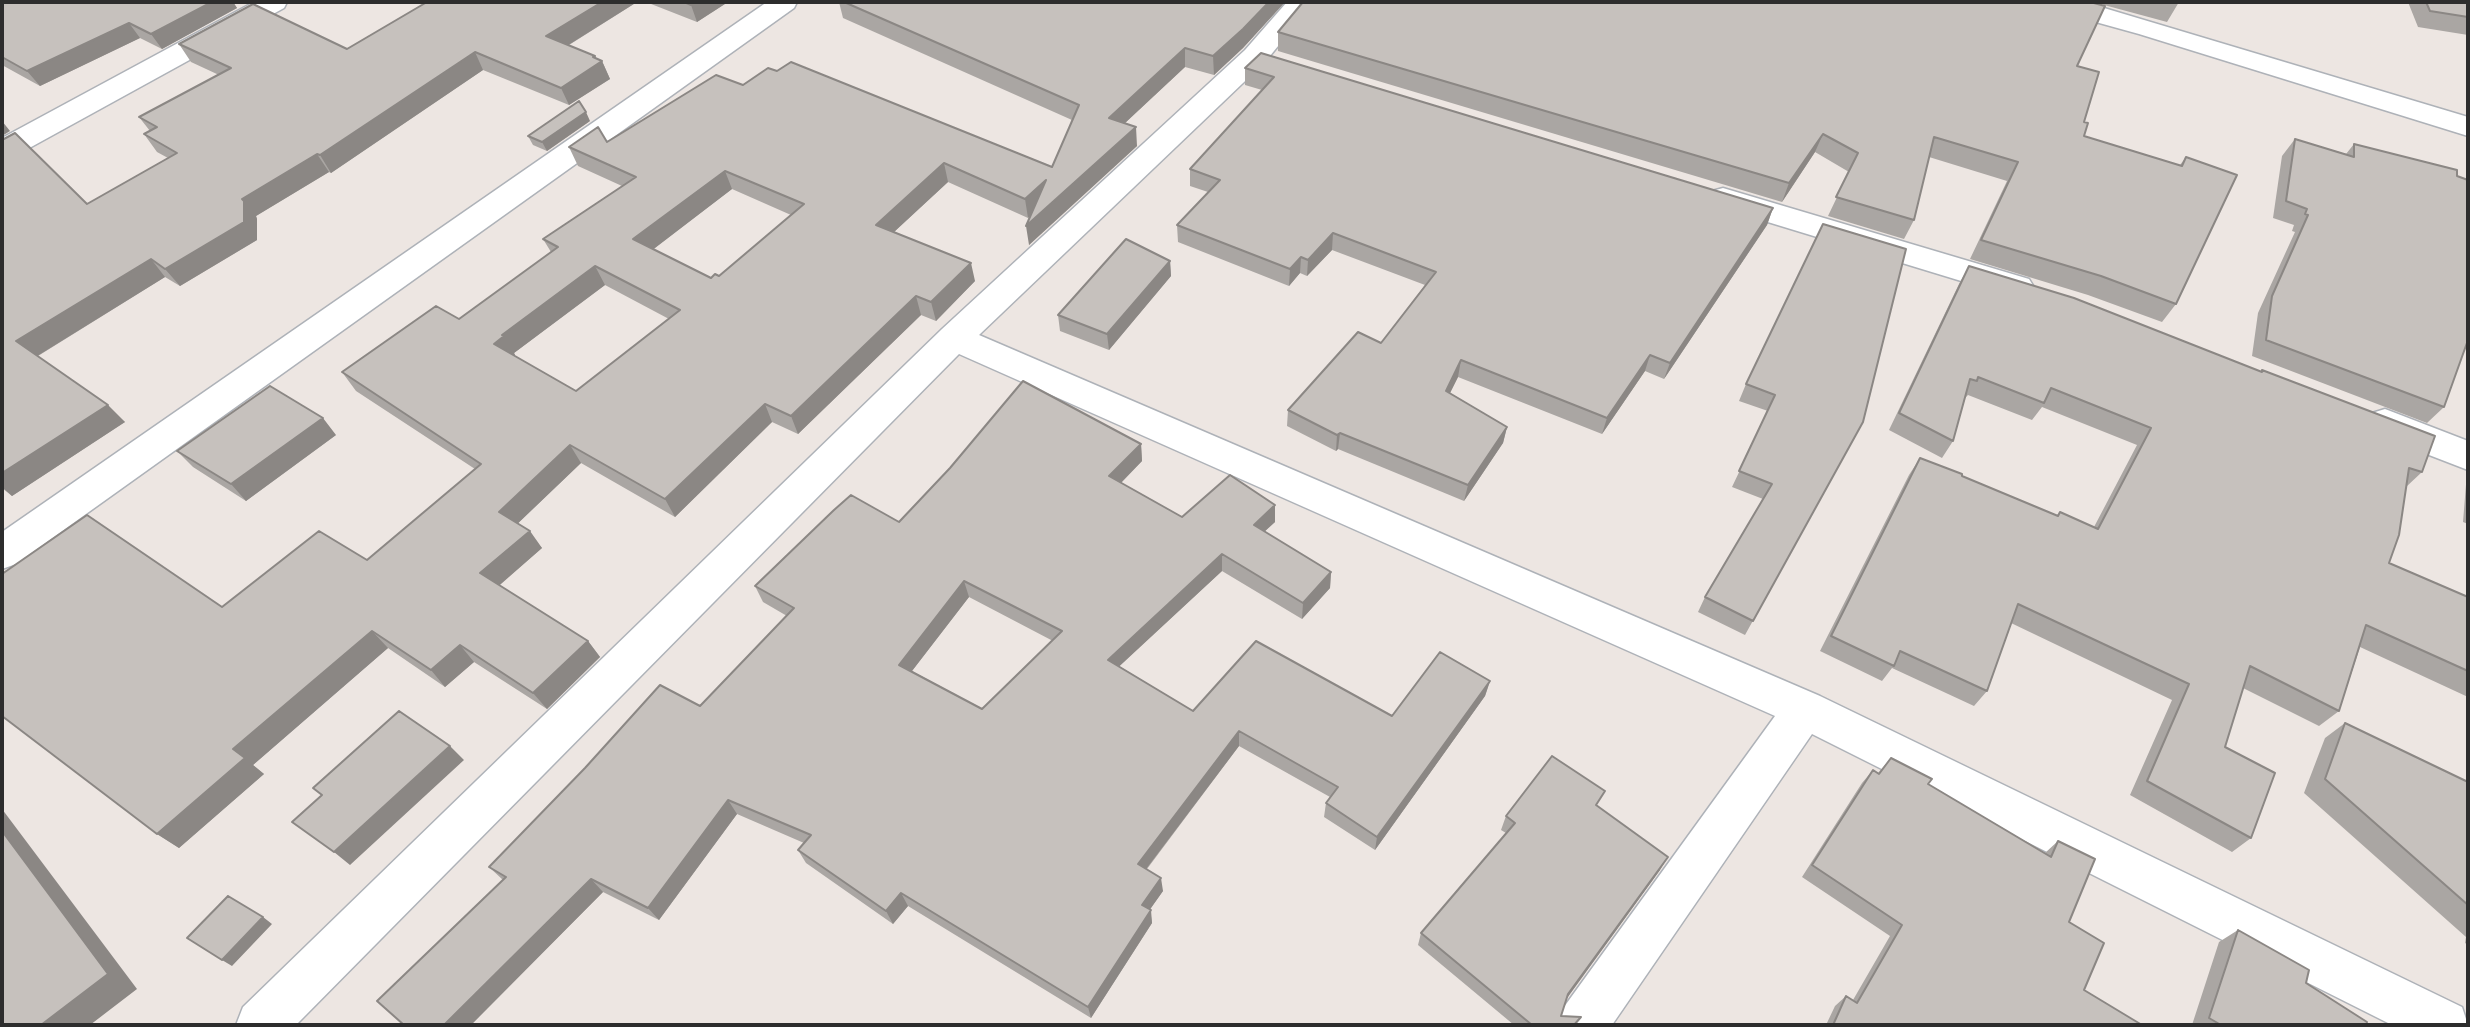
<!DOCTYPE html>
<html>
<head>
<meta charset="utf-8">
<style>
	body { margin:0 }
	#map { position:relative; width:2470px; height:1027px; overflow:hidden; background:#ede6e2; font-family:Signika,sans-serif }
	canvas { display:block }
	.frame { position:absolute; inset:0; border:4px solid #2d2d2d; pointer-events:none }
</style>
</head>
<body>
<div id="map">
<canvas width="2470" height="1027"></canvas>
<div class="frame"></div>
</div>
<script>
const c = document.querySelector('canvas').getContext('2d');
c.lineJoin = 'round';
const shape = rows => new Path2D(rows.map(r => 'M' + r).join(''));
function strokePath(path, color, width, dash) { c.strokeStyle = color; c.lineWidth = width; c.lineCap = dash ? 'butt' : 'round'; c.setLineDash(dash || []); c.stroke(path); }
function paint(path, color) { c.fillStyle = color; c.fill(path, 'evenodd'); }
const minor = shape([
	[254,2,287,2,284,8,13,157,2,159,2,138,254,2],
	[767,2,797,2,794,8,16,564,2,569,2,532,767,2],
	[1287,2,1314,2,1265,62,979,335,1820,696,2462,1007,2468,1025,2392,1025,1812,734,1612,1025,1557,1025,1564,1007,1775,716,959,354,296,1025,236,1025,243,1007,942,329,1245,50,1287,2],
	[2042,2,2084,2,2468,117,2468,136,2139,34,2045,8,2042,2],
	[1723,188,2029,279,2034,287,2029,295,2017,298,1712,205,1707,198,1712,191,1723,188],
	[2385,409,2468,441,2468,470,2372,433,2367,423,2372,413,2385,409]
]);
strokePath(minor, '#aeb2b8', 3);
paint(minor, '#fff');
paint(shape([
	[2,2,233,2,237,8,162,49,140,38,40,86,2,65],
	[427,2,637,2,569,45,602,61,610,79,569,105,483,70,331,173,329,172,256,216,257,219,257,240,180,286,165,277,38,356,125,422,12,496,2,488,2,140,87,204,168,158,157,152,144,134,150,131,139,117,219,75,191,62,179,44,347,49],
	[646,2,728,2,697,22],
	[839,2,1285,2,1243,48,1214,75,1185,67,1125,123,1137,146,1029,245,1031,214,1028,218,948,182,894,232,975,281,936,321,921,315,798,434,772,422,675,517,581,463,518,523,542,548,499,585,588,641,600,657,547,709,474,662,445,687,388,648,253,765,264,774,179,848,157,834,222,607,367,560,475,469,356,391,342,372,459,319,551,252,543,239,622,186,578,166,569,147,607,142,777,71,1052,167,1072,120,843,18],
	[732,189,791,215,719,276,711,278,653,249],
	[605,285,669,319,576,391,514,356,515,355,514,353],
	[2093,2,2179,2,2167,22],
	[2408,2,2468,2,2468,35,2418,27],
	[1278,32,2077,66,2084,122,2084,136,2180,165,2186,157,2176,304,2162,322,2088,295,1970,259,2007,181,1929,157,1914,220,1904,239,1828,216,1849,172,1815,152,1782,202,1278,51],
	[1245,68,1773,208,1767,225,1664,379,1645,371,1602,434,1458,377,1450,393,1507,427,1503,443,1464,501,1338,449,1336,451,1287,426,1288,410,1381,343,1425,285,1332,250,1307,276,1300,273,1289,286,1178,242,1177,225,1208,192,1190,186,1190,169,1262,90,1245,85],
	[590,121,547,151,533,145,528,136],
	[2295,139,2346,154,2354,144,2444,407,2427,423,2252,356,2258,313,2295,232,2292,231,2294,225,2273,218,2282,156],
	[1170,261,1171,276,1109,350,1060,331,1058,315],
	[1969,266,2260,372,2262,370,2422,472,2406,487,2389,563,2468,597,2468,697,2360,647,2339,711,2319,726,2243,688,2225,747,2251,838,2232,852,2130,795,2172,700,2011,623,1987,691,1974,706,1892,668,1882,681,1820,651,1909,475,1920,458,2057,516,2060,512,2094,527,2137,445,2042,407,2032,420,1968,395,1965,398,1953,441,1942,458,1889,430,1959,284],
	[1746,384,1863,422,1745,635,1698,612,1705,597,1763,499,1732,487,1768,411,1739,401],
	[336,435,246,501,193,467,177,451],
	[1141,444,1142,461,1121,483,1182,517,1275,505,1275,522,1264,532,1331,572,1330,588,1302,619,1222,571,1119,666,1193,711,1392,716,1490,681,1485,696,1375,850,1324,817,1326,803,1330,797,1239,746,1147,869,1163,891,1150,909,1152,923,1091,1018,908,906,893,924,806,863,798,850,804,843,737,814,659,920,603,892,471,1025,404,1025,503,880,489,867,700,706,787,616,763,602,755,586,899,522],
	[969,597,1053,641,982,709,912,671],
	[2468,471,2468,524,2463,522,2467,472],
	[2345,723,2468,782,2468,945,2465,943,2466,937,2304,793,2325,738],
	[1891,758,1928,784,2045,853,2058,841,2069,922,2084,990,2142,1025,1826,1025,1835,1006,1846,996,1853,1000,1890,936,1802,877,1862,783,1873,770,1878,773],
	[1598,806,1660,870,1567,998,1561,1016,1575,1025,1514,1025,1418,945,1421,933,1506,833,1501,830,1506,816],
	[2238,930,2306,983,2366,1025,2192,1025,2219,942]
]), '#aaa6a3');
paint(shape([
	[212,2,233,2,237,8,162,49,151,34],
	[602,2,637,2,554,54,546,36],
	[695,2,728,2,697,22,691,5],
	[1269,2,1285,2,1243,48,1214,75,1213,56],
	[129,23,140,38,40,86,27,71],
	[1185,48,1185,67,1110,137,1109,118],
	[475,52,483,70,331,173,320,155],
	[595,56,599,63,602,61,610,79,569,105,561,88],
	[586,112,590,121,547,151,542,142],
	[2,121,10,131,2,136],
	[1136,127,1137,146,1029,245,1026,226],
	[1823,134,1815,152,1782,202,1789,183],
	[317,154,329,172,256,216,257,219,257,240,180,286,165,269,242,199],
	[944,163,948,182,881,244,876,225],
	[725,171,732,189,642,258,633,239],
	[1046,180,1049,199,1028,218,1025,199],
	[1773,208,1767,225,1664,379,1670,363],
	[1333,233,1332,250,1307,276,1308,260],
	[1301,257,1300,273,1289,286,1290,269],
	[151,259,165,277,34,358,16,341],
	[1170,261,1171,276,1109,350,1107,334],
	[971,263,975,281,936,321,931,302],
	[595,266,605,285,514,353,515,355,505,362,494,344,502,335],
	[916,296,921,315,798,434,791,416],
	[1650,355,1645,371,1602,434,1607,418],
	[1461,360,1458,377,1443,407,1446,391],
	[765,404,772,422,675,517,665,499],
	[108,405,125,422,12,496,2,487,2,473],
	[323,418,336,435,246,501,231,484],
	[1507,427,1503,443,1464,501,1468,485],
	[1340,433,1338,449,1336,451,1337,435],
	[1141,444,1142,461,1111,493,1109,476],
	[570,445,581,463,511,530,499,512],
	[1275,505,1275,522,1253,542,1254,525],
	[530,531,542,548,493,591,480,573],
	[1222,554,1222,571,1110,675,1108,660],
	[1331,572,1330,588,1302,619,1303,603],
	[964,581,969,597,905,680,899,665],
	[372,631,388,648,253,765,264,774,179,848,157,834,233,749],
	[588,641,600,657,547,709,533,693],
	[460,645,474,662,445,687,431,670],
	[1490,681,1485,696,1375,850,1377,837],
	[1239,731,1239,746,1140,877,1138,864],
	[450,746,464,760,350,865,334,852],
	[728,800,737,814,659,920,648,908],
	[2,809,137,989,90,1025,41,1025,2,831],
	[1668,857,1660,870,1562,1005,1568,994],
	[1161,878,1163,891,1144,918,1142,905],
	[591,879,603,892,471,1025,444,1025],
	[901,893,908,906,893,924,886,911],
	[1151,910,1152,923,1091,1018,1088,1007],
	[263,917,272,924,232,966,222,960]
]), '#8b8784');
const building = shape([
	[2,2,212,2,151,34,129,23,27,71,2,57,2,2],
	[427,2,602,2,546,36,595,56,593,57,602,61,561,88,475,52,320,155,317,154,242,199,244,201,244,222,165,269,151,259,16,341,108,405,2,473,2,140,15,133,87,204,177,153,144,134,157,127,139,117,231,68,179,44,253,4,347,49,427,2],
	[684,2,695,2,691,5,684,2],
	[844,2,1269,2,1243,29,1213,56,1185,48,1109,118,1136,127,1026,226,1046,180,1025,199,944,163,876,225,971,263,931,302,916,296,791,416,765,404,665,499,570,445,499,512,530,531,480,573,588,641,533,693,460,645,431,670,372,631,233,749,245,758,157,834,2,716,2,574,87,515,222,607,319,531,367,560,481,464,342,372,436,306,459,319,558,247,543,239,636,177,569,147,598,127,607,142,716,75,743,85,768,68,777,71,791,62,1052,167,1079,105,844,2],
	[725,171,804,204,719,276,715,274,711,278,633,239,725,171],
	[595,266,680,310,576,391,494,344,504,336,502,335,595,266],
	[1303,2,2090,2,2105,6,2077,66,2099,72,2084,122,2088,123,2084,136,2182,166,2186,157,2237,175,2176,304,2101,276,1981,240,2018,162,1934,137,1914,220,1836,197,1858,153,1823,134,1789,183,1278,32,1303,2],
	[2426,2,2468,2,2468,17,2430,11,2426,2],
	[1261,53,1773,208,1670,363,1650,355,1607,418,1461,360,1446,391,1507,427,1468,485,1340,433,1337,435,1288,410,1358,332,1381,343,1436,272,1333,233,1308,260,1301,257,1290,269,1177,225,1220,180,1190,169,1274,77,1245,68,1261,53],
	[579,101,586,112,542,142,528,136,579,101],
	[2295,139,2354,157,2354,144,2457,170,2457,176,2468,180,2468,340,2444,407,2266,340,2272,296,2308,215,2305,214,2307,209,2286,201,2295,139],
	[1823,224,1906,249,1863,422,1753,621,1705,597,1772,484,1739,471,1775,395,1746,384,1823,224],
	[1126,239,1170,261,1107,334,1058,315,1126,239],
	[1969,266,2074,298,2262,372,2262,370,2435,436,2422,472,2409,468,2399,535,2389,563,2468,597,2468,671,2366,625,2339,711,2250,666,2225,747,2275,773,2251,838,2147,781,2189,684,2018,604,1987,691,1900,651,1894,666,1831,636,1920,458,1962,474,1962,476,2058,516,2060,512,2098,529,2151,428,2051,388,2044,403,1978,377,1977,381,1970,379,1953,441,1899,413,1969,266],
	[1023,381,1141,444,1109,476,1182,517,1230,475,1275,505,1254,525,1331,572,1303,603,1222,554,1108,660,1193,711,1256,641,1392,716,1440,652,1490,681,1377,837,1326,803,1338,787,1239,731,1138,864,1161,878,1142,905,1151,910,1088,1007,901,893,886,911,798,850,811,835,728,800,648,908,591,879,444,1025,404,1025,377,1001,506,877,489,867,585,768,660,685,700,706,794,608,755,586,834,510,851,495,899,522,950,468,1023,381],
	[964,581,1062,631,982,709,899,665,964,581],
	[270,386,323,418,231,484,177,451,270,386],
	[399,711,450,746,334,852,292,822,322,795,313,788,399,711],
	[2345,723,2468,782,2468,905,2325,779,2345,723],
	[1552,756,1605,791,1596,805,1668,857,1568,994,1561,1016,1581,1017,1574,1025,1532,1025,1421,933,1515,823,1506,816,1552,756],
	[1891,758,1932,779,1928,784,2051,857,2058,841,2095,859,2069,922,2104,943,2084,990,2142,1025,1833,1025,1846,996,1857,1003,1902,925,1812,865,1873,770,1879,774,1891,758],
	[2,831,108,974,41,1025,2,1025,2,831],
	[228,896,263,917,222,960,187,938,228,896],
	[2238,930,2309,970,2306,983,2367,1022,2366,1025,2221,1025,2209,1018,2238,930]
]);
paint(building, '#c6c1bd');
strokePath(building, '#8b8784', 2);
</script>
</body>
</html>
